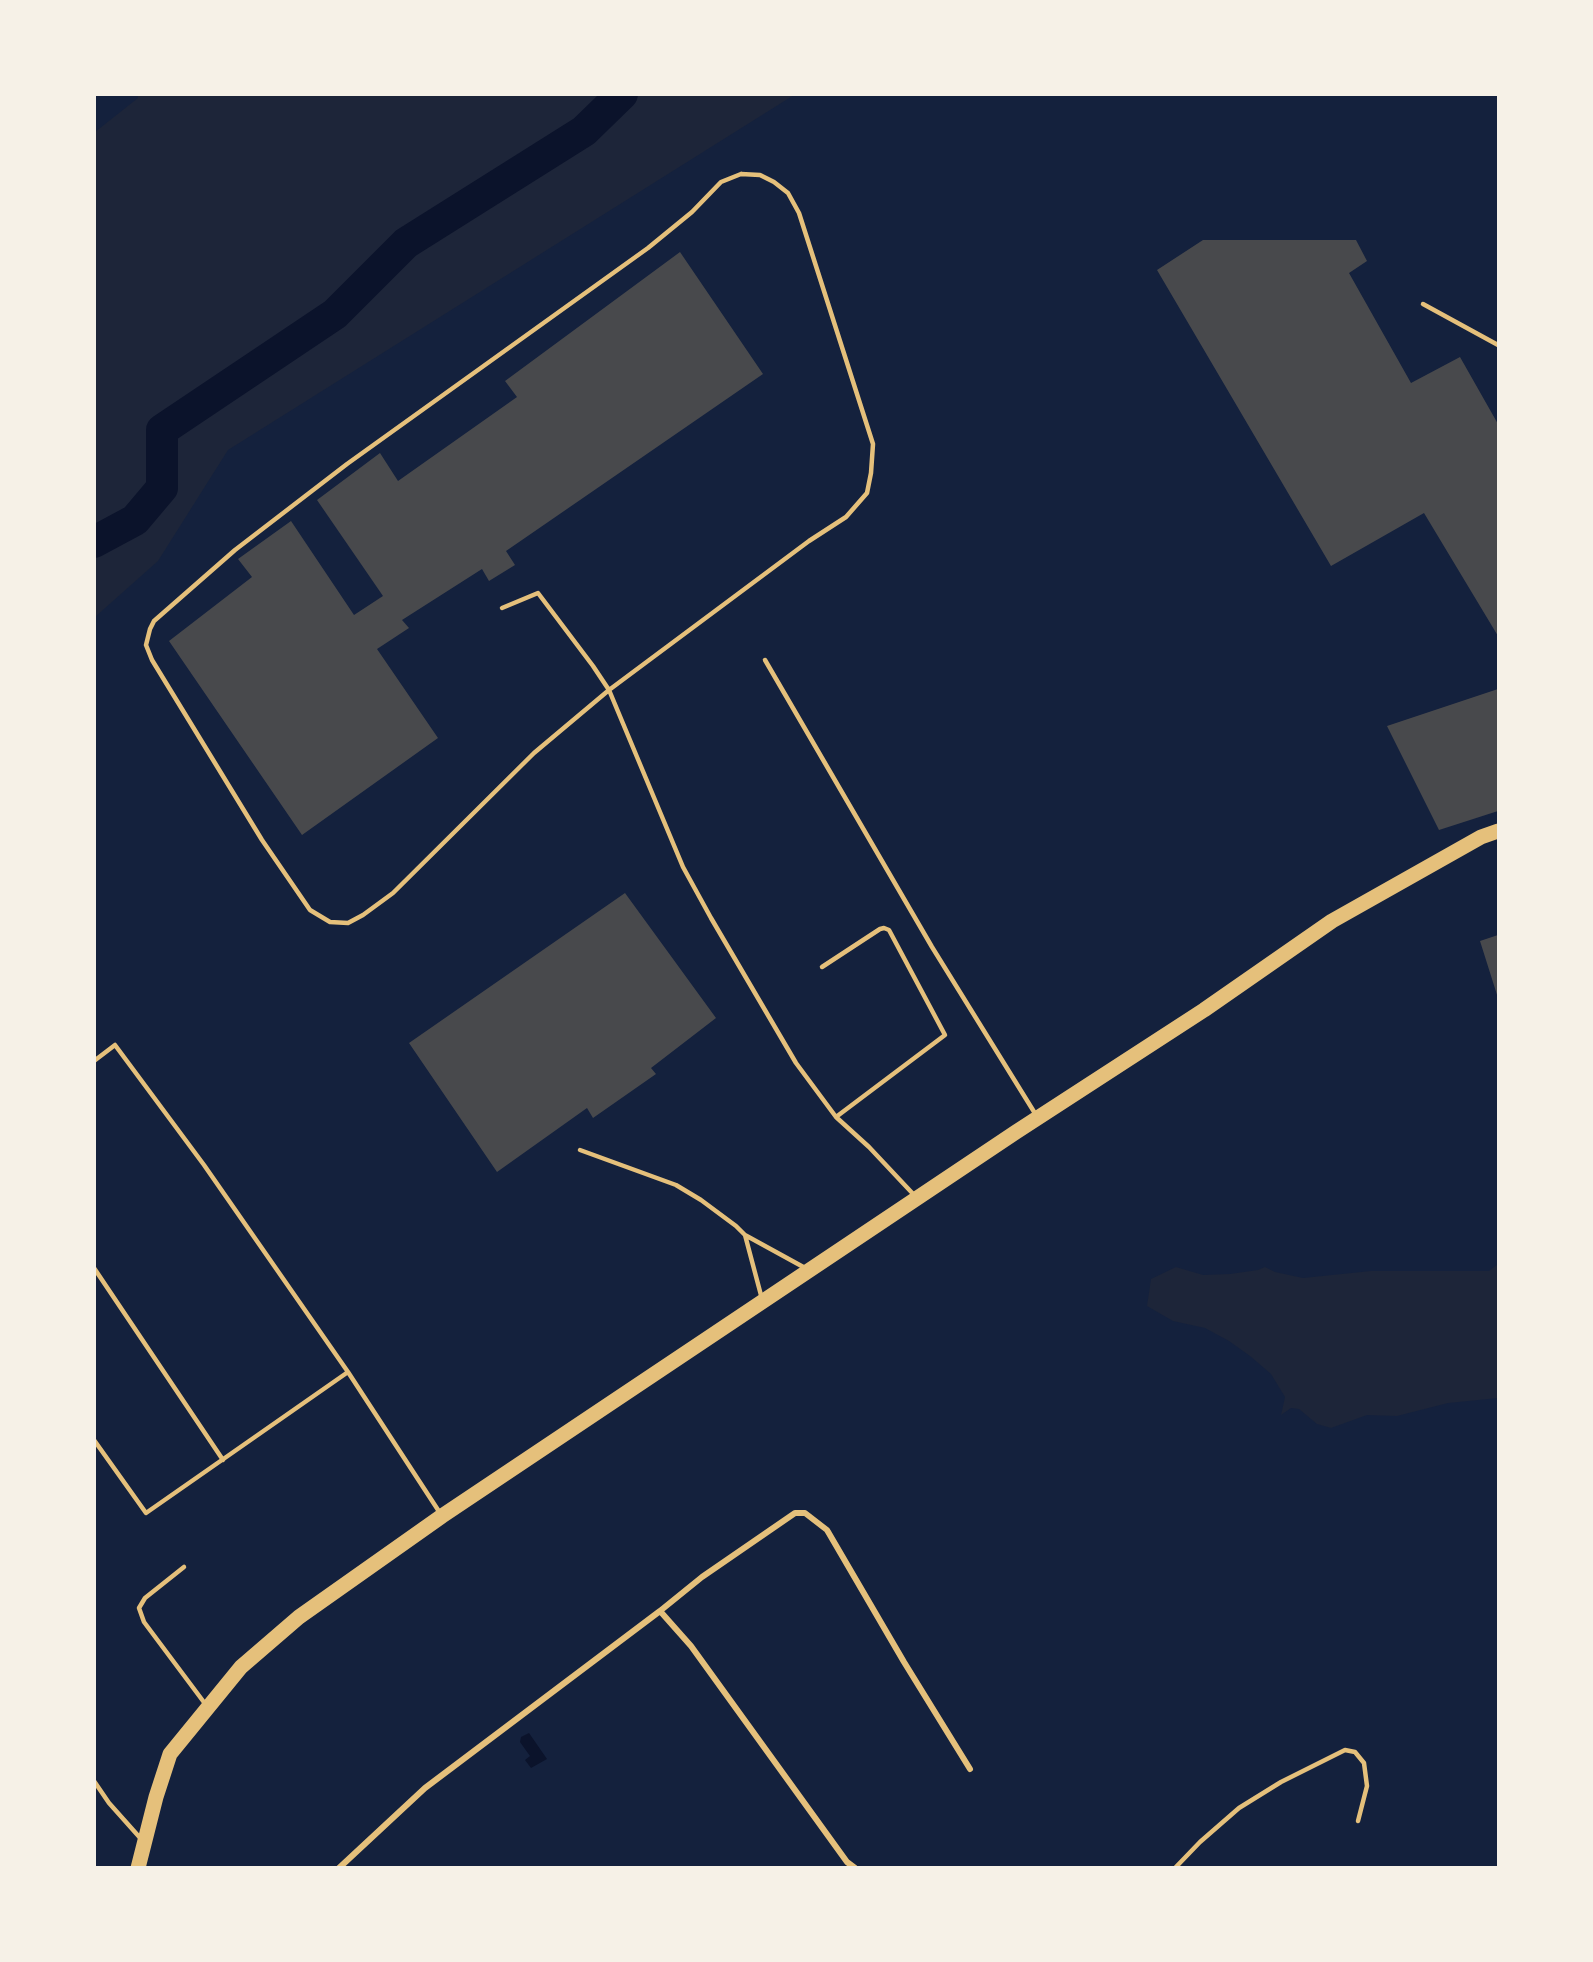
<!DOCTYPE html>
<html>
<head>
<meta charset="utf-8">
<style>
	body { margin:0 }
	#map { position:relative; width:1593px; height:1962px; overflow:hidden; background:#14213d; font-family:"Space Grotesk",sans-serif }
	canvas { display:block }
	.frame { position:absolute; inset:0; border:96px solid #f6f1e7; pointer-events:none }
</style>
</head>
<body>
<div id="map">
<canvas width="1593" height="1962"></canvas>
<div class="frame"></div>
</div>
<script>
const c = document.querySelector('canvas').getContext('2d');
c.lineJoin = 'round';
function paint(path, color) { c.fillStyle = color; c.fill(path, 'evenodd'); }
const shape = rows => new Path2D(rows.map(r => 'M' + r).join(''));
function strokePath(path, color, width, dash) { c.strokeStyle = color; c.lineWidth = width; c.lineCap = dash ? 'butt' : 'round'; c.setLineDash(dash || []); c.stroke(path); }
paint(shape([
	[138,95,138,94,794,95,228,450,158,561,95,617,95,132,138,98],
	[1498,1264,1498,1398,1448,1403,1397,1416,1367,1415,1331,1428,1317,1424,1299,1409,1291,1408,1281,1415,1285,1397,1271,1374,1250,1356,1229,1341,1205,1328,1173,1321,1147,1306,1151,1279,1176,1267,1203,1275,1230,1274,1258,1270,1265,1267,1275,1272,1303,1278,1371,1271,1489,1271]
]), '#1d2539');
paint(shape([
	[529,1733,547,1759,531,1768,525,1760,530,1756,520,1742,521,1737]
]), '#0b132b');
strokePath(shape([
	[94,542,135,520,162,488,162,430,335,314,406,243,584,131,622,94]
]), '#0b132b', 32);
paint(shape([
	[1203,240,1356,240,1367,261,1349,273,1411,383,1460,357,1498,424,1498,636,1424,513,1331,566,1157,270],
	[680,252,763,374,506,551,515,565,489,581,482,569,402,620,409,628,377,649,438,738,302,835,169,641,252,577,238,559,291,521,354,615,383,596,317,500,380,453,398,481,517,397,505,381],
	[1498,689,1498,811,1439,830,1387,726],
	[625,893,716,1018,651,1068,656,1074,593,1118,587,1108,497,1172,409,1043],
	[1498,935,1498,998,1480,941]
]), '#48494c');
strokePath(shape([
	[741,174,760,175,774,182,788,193,799,213,873,444,871,473,867,493,846,517,809,541,609,690,534,753,393,893,363,915,348,923,330,922,310,910,262,840,152,660,146,645,150,629,154,621,235,550,347,464,648,248,692,212,721,182,741,174],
	[1423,304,1498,345],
	[502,608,538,593,593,666,609,690,683,867,711,918,796,1063,836,1117,869,1147,915,1196],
	[765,660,932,947,1036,1115],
	[822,967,880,929,884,928,889,930,945,1035,836,1117],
	[94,1061,115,1045,204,1165,348,1372,440,1513],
	[580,1150,676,1185,701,1200,736,1226,745,1235,762,1299],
	[745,1235,807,1269],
	[94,1268,223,1460],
	[94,1440,146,1513,348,1372],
	[184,1567,145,1598,139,1608,144,1622,206,1705],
	[94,1781,109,1803,142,1840],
	[1175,1868,1200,1842,1239,1808,1281,1782,1345,1750,1355,1752,1364,1763,1367,1786,1358,1821]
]), '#e5c07b', 4.5);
strokePath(shape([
	[660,1611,702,1577,795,1513,805,1513,827,1530,904,1662,970,1769],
	[339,1868,425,1788,660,1611,691,1646,847,1862,855,1868]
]), '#e5c07b', 6);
strokePath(shape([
	[138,1868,156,1797,170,1754,241,1667,299,1617,442,1516,1016,1132,1204,1010,1332,921,1481,837,1498,831]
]), '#e5c07b', 15);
</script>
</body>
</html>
